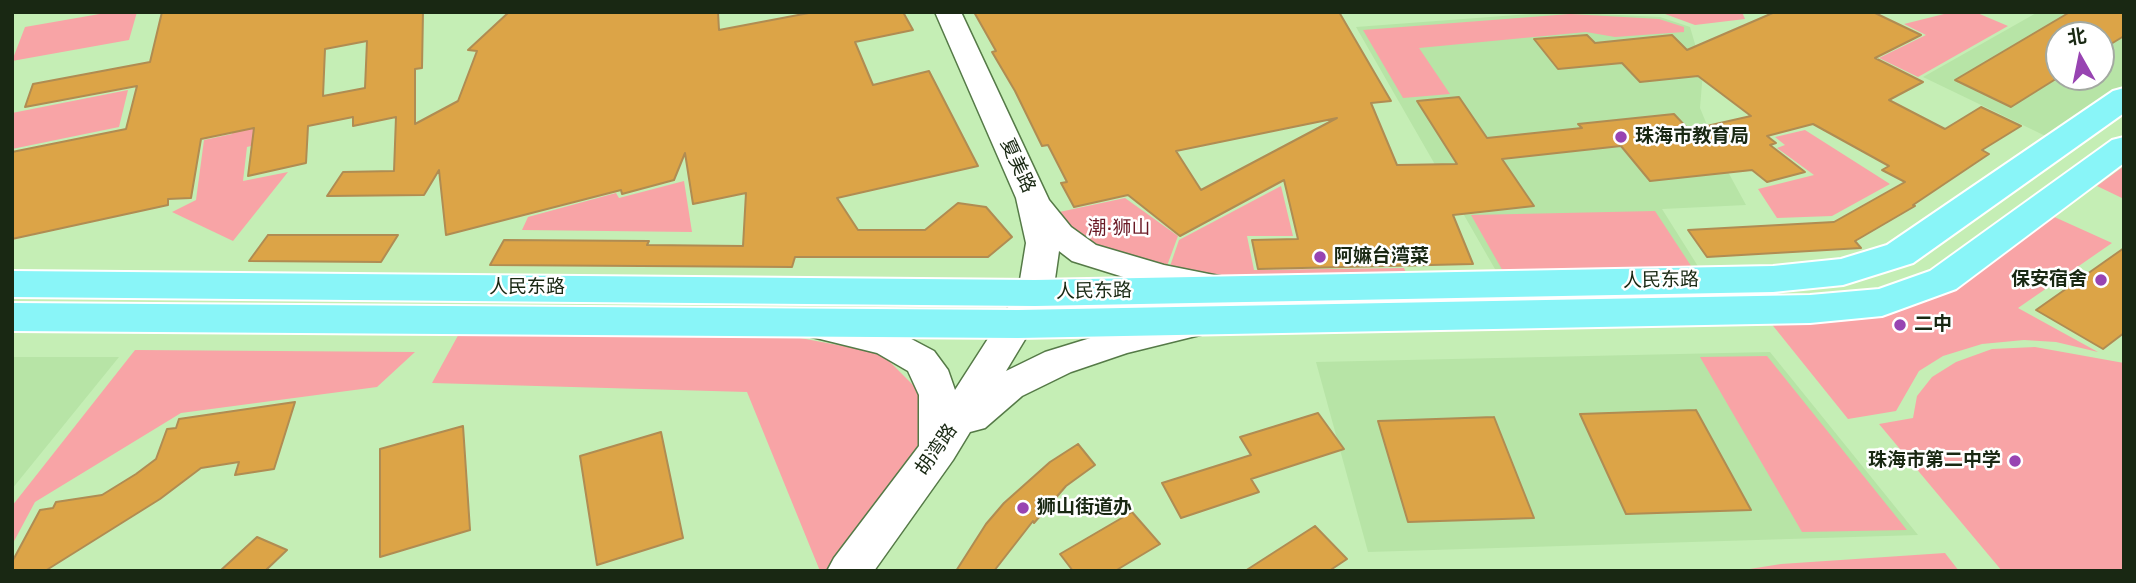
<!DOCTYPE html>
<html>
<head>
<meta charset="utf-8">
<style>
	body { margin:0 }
	#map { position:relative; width:2136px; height:583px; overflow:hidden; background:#c5eeb5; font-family:Signika,"Noto Sans SC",sans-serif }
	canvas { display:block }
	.frame { position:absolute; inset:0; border:14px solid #192813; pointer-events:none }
	.north { position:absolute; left:2045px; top:21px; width:70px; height:70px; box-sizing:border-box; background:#fff; border:2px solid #a3a9a1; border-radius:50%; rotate:351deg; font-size:19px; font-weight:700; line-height:28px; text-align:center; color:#192813 }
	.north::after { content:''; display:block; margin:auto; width:24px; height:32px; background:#9844b2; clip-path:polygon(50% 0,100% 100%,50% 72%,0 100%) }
</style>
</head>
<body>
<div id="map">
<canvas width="2136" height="583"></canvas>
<div class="frame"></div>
<div class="north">北</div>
</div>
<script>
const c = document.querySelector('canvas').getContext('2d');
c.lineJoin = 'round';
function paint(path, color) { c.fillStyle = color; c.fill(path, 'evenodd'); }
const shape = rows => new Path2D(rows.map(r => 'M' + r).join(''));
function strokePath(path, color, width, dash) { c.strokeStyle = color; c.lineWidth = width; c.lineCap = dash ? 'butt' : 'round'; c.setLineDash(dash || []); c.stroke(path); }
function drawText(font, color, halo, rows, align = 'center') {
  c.font = font + ' Signika,"Noto Sans SC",sans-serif'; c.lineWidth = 5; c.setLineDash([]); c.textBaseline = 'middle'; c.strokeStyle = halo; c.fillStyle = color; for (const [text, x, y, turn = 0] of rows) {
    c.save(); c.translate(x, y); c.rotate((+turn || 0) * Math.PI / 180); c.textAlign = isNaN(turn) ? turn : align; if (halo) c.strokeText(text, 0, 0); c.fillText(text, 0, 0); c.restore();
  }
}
paint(shape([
	[1557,12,1660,17,1690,27,1703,71,1700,108,1721,159,1746,205,1662,209,1706,279,1503,283,1356,27],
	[2038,12,2124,12,2124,98,2058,142,1923,77],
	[2059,35,2101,35,2101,77,2059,77],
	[1770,352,1918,535,1368,552,1316,362],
	[12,357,119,357,12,489]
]), '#b7e4a6');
paint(shape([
	[111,12,137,12,129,40,12,61,25,27],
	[1635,12,1742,12,1745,19,1695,25,1665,14],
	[1952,12,1975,12,2008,26,1918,77,1879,58,1926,35,1904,24],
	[1570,14,1659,19,1684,27,1684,32,1615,37,1586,32,1419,48,1450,94,1403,98,1363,30],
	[239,84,263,143,247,147,243,181,288,172,233,241,172,212,196,200,204,140,232,134],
	[128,90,119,127,12,149,12,113],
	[1805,130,1890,184,1832,216,1777,218,1758,189,1814,175,1777,148,1785,145,1775,137],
	[2124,166,2124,199,2097,186],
	[684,181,692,232,522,230,528,217,616,193,619,198],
	[1281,186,1293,236,1247,236,1254,270,1404,268,1410,282,1234,285,1168,272,1179,240],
	[1125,198,1178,236,1164,274,1096,250,1050,214],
	[1655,211,1697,275,1508,280,1471,215],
	[2050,215,2112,243,2018,308,2098,352,2056,342,2024,340,1982,344,1943,356,1919,371,1896,411,1848,419,1770,322,1887,310],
	[461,330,757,330,881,353,925,397,920,448,826,571,820,571,747,392,432,383],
	[2035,347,2124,363,2124,571,2002,571,1879,424,1913,418,1917,396,1932,377,1956,362,1992,349],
	[135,350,415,352,377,387,181,413,35,502,12,545,12,506],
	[1767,356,1907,530,1802,532,1700,357],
	[1945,553,1959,571,1737,571,1781,564]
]), '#f8a4a6');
const building = shape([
	[162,12,423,12,422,68,415,69,415,124,458,101,477,51,468,50,509,12,718,12,719,30,814,12,903,12,913,30,855,42,873,85,929,71,978,166,837,198,858,230,925,230,958,203,986,207,1012,237,988,257,795,257,792,267,490,265,504,240,649,241,647,245,743,246,746,193,693,204,685,153,674,180,622,194,621,190,446,235,439,170,424,195,327,196,343,172,394,171,396,117,353,126,353,117,308,126,306,163,248,176,254,128,201,139,191,198,168,199,168,205,12,239,12,152,126,129,137,86,25,107,33,84,150,62,162,12],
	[367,41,365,88,323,96,325,49,367,41],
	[974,12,1339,12,1391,101,1371,103,1397,165,1457,164,1417,101,1459,97,1487,138,1582,128,1578,124,1674,114,1689,130,1751,116,1698,76,1640,82,1622,63,1558,69,1534,39,1587,35,1595,43,1672,35,1687,50,1775,12,1873,12,1921,35,1875,58,1923,82,1889,100,1945,129,1981,107,2021,126,1982,150,1989,154,1913,205,1915,206,1855,241,1861,248,1707,257,1688,230,1834,222,1905,182,1882,170,1889,166,1813,124,1767,136,1776,143,1770,145,1805,172,1767,182,1752,170,1650,181,1621,146,1502,159,1534,206,1453,215,1473,264,1258,269,1252,240,1298,239,1284,180,1180,236,1128,195,1074,207,1061,183,1067,182,1048,145,1042,146,1015,91,992,52,996,51,974,12],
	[1337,118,1201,190,1176,151,1337,118],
	[2070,12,2124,12,2124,36,2101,50,2101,35,2059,35,2059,77,2011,107,1955,80,2070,12],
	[268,235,398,235,381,262,249,261,268,235],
	[2124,248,2124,333,2103,349,2036,310,2124,248],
	[295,402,274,469,235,475,239,462,201,468,160,499,45,571,12,571,12,562,40,510,53,508,56,502,102,495,136,474,156,459,167,429,176,428,179,419,295,402],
	[1696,410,1751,510,1626,514,1580,414,1696,410],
	[1318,413,1344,449,1251,479,1259,492,1181,518,1162,483,1251,455,1240,437,1318,413],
	[1494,417,1534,518,1408,522,1378,421,1494,417],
	[463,426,470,530,380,557,380,449,463,426],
	[661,432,683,538,597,565,580,456,661,432],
	[1078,444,1095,465,1066,486,1034,523,1033,521,994,571,956,571,986,524,1004,503,1050,462,1078,444],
	[1132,512,1160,544,1115,571,1073,571,1060,554,1132,512],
	[1315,526,1347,559,1329,571,1245,571,1315,526],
	[257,537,287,550,265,571,220,571,257,537]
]);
paint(building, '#dca447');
strokePath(building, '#b08c52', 2);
const secondary = shape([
	[935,12,961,12,1049,200,1071,227,1096,245,1164,265,1224,277,1229,286,1224,295,1212,298,1162,289,1072,261,1059,251,1053,293,1006,371,1045,352,1123,328,1191,312,1204,316,1209,325,1204,334,1127,353,1071,372,1022,396,985,428,970,432,953,460,874,571,827,571,834,558,919,446,919,395,908,371,877,353,808,336,803,327,808,318,821,314,900,333,934,351,948,370,955,390,1018,292,1026,243,1016,198,935,12]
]);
const primary = shape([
	[2124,88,2124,113,1913,263,1843,285,1773,292,1035,306,12,297,12,271,1035,280,1773,266,1841,259,1887,245,2113,91,2124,88],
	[2124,137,2124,163,1956,289,1882,316,1810,323,1018,338,12,331,12,303,1018,310,1810,295,1879,289,1930,271,2112,140,2124,137]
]);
strokePath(secondary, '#557a47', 3);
strokePath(primary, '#fff', 4);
paint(secondary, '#fff');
paint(primary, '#89f5f8');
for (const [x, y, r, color] of [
	[1621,137,7,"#9844b2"],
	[1320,257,7,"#9844b2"],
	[2101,280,7,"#9844b2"],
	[1900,325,7,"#9844b2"],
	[2015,461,7,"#9844b2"],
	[1023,508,7,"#9844b2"]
]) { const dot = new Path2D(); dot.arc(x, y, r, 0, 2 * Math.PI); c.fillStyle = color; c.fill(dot); strokePath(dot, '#fff', 2.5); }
drawText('bold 19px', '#192813', '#fff', [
	["珠海市教育局",1635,137],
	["阿嫲台湾菜",1334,257],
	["保安宿舍",2087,280,"right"],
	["二中",1914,325],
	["珠海市第二中学",2001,461,"right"],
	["狮山街道办",1037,508]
], 'left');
drawText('19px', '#192813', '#fff', [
	["夏美路",1017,166,65],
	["人民东路",1661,281,-1],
	["人民东路",527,288],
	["人民东路",1094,292,-1],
	["胡湾路",937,450,-55]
]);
drawText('19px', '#6a1925', '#fff', [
	["潮·狮山",1119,229]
]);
</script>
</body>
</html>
